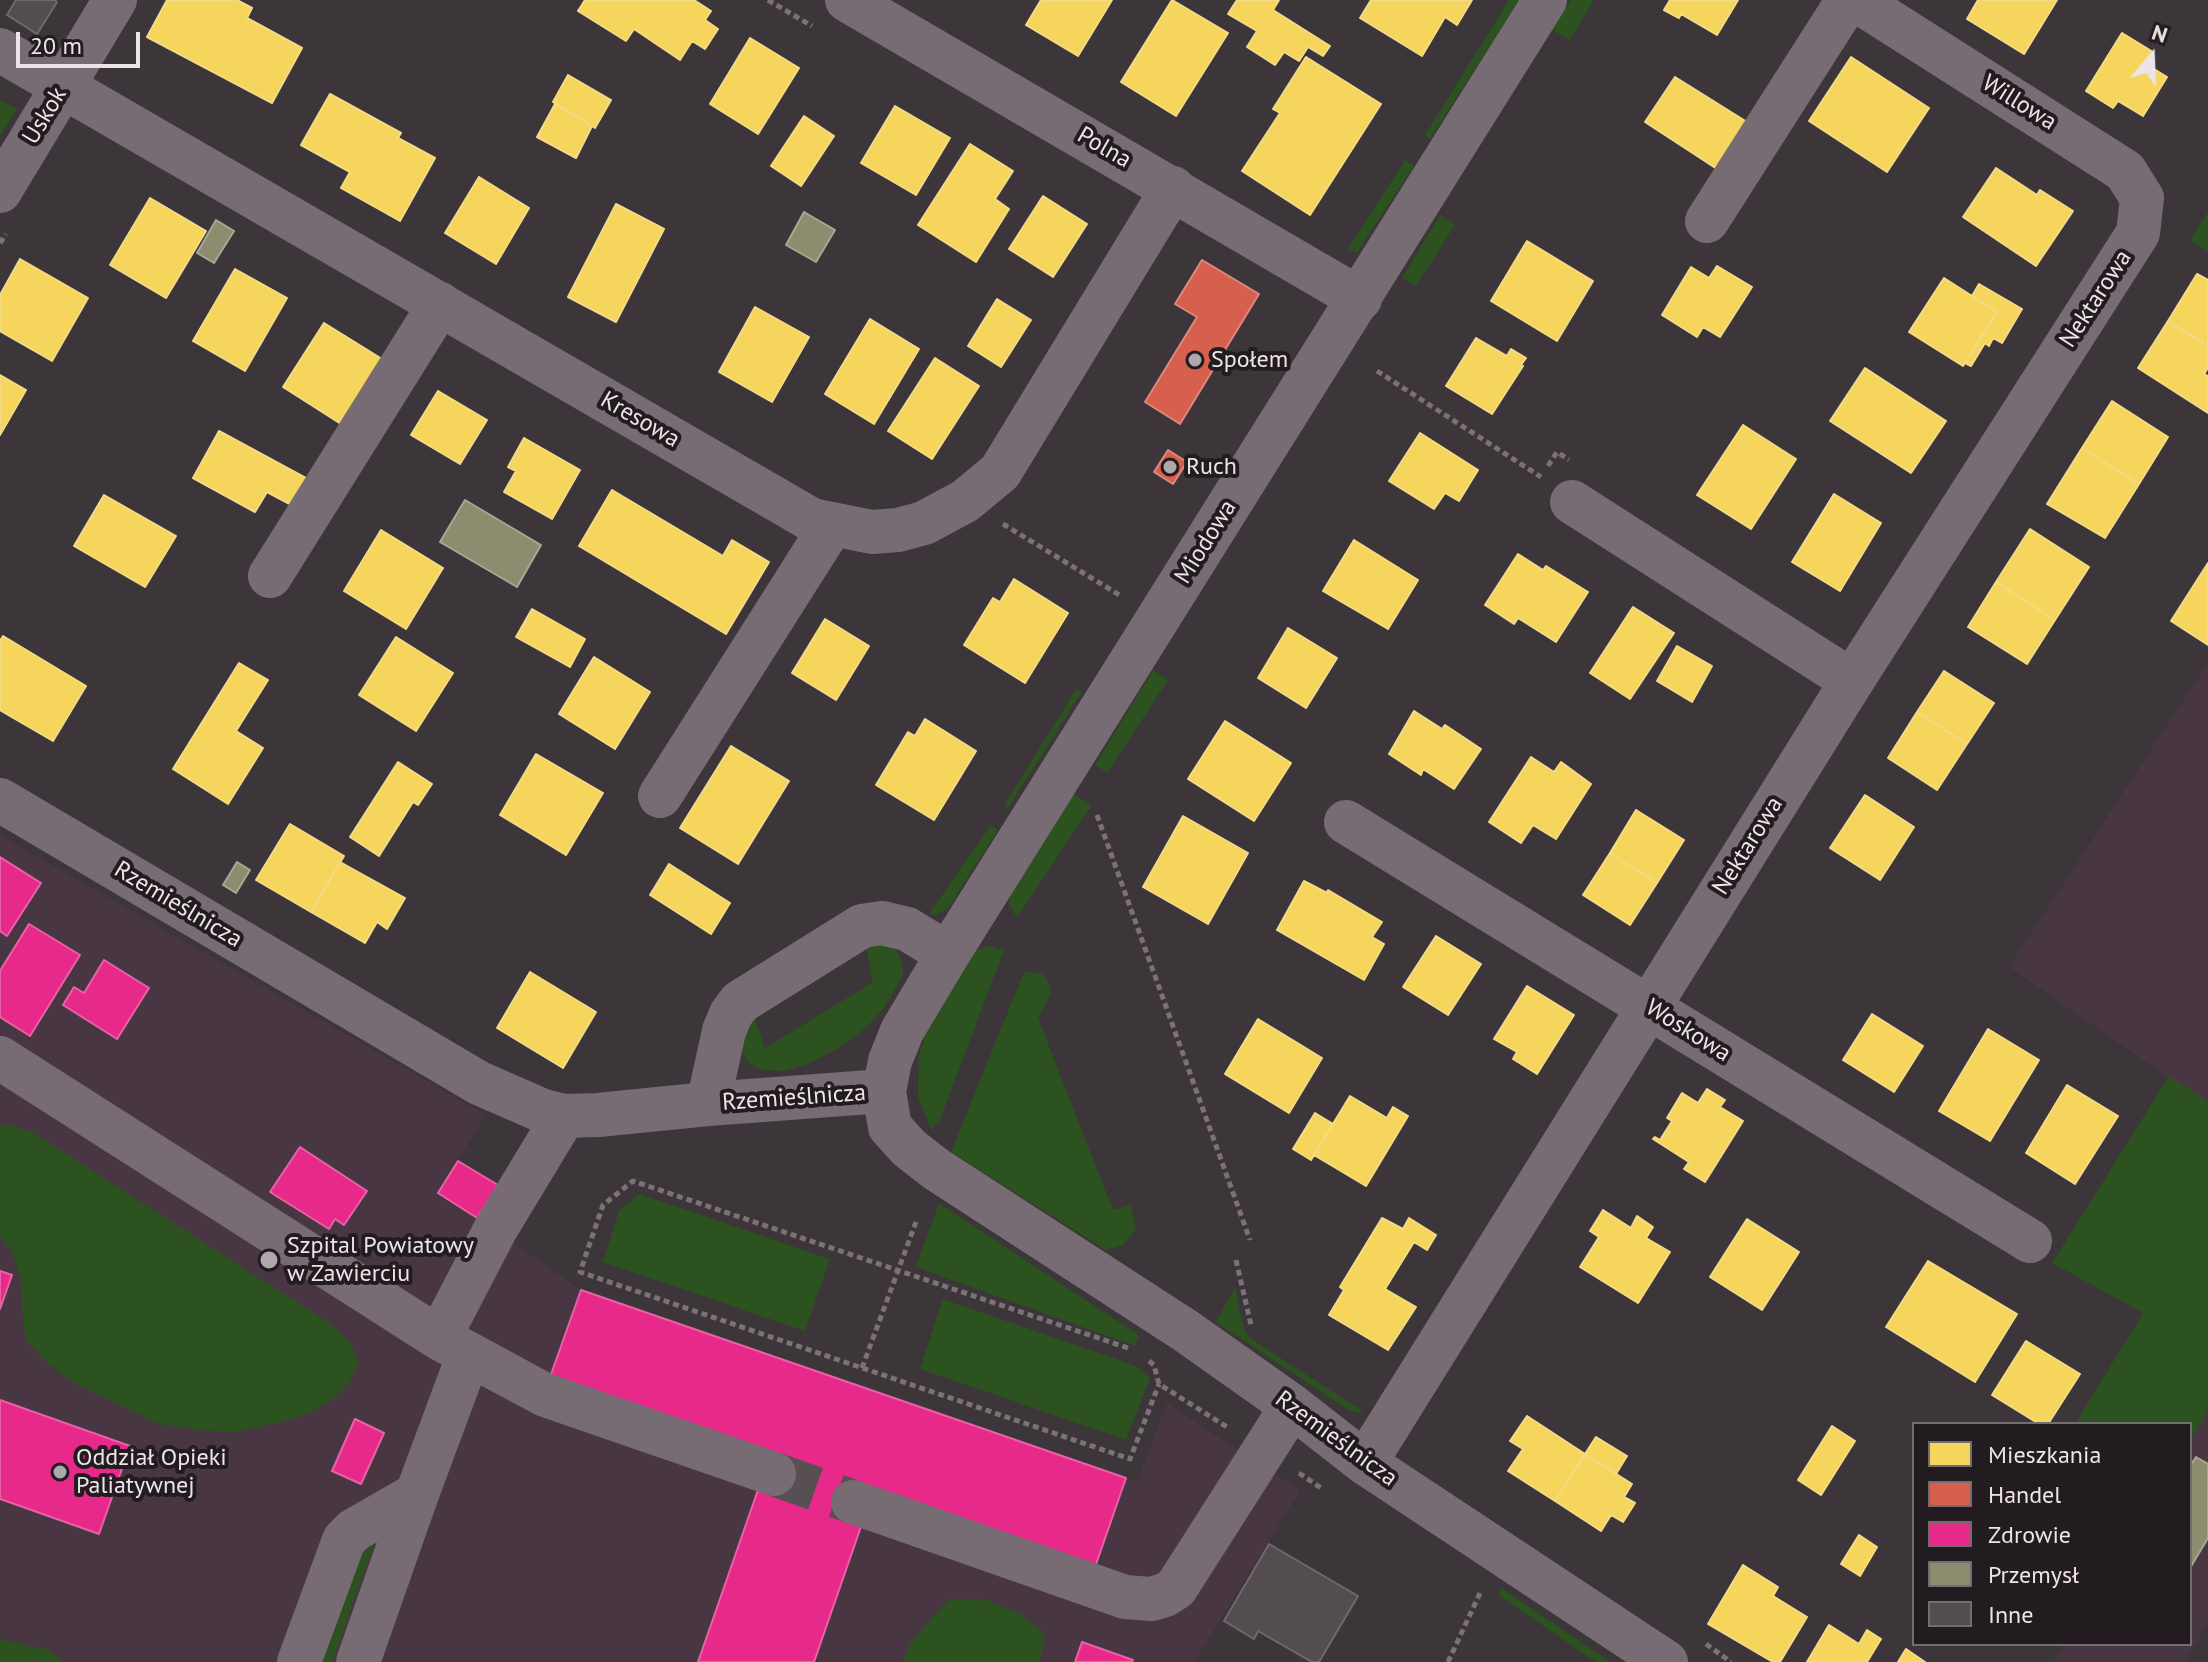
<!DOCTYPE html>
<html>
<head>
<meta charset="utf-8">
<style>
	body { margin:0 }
	#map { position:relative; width:2208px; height:1662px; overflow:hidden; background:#3c3539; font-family:"PT Sans",sans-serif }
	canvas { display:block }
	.legend { position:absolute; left:1912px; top:1422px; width:280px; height:224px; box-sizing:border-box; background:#221c20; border:2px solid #736c70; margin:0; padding:10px 14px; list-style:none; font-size:24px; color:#ede4e9 }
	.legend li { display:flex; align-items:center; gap:16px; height:40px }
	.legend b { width:40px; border:2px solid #736c70 }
	.north { position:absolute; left:2112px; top:16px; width:80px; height:80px; -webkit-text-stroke:6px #221c20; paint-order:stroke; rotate:19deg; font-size:22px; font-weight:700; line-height:32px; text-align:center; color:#ede4e9 }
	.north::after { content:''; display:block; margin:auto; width:28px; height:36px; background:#ede4e9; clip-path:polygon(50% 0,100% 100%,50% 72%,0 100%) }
	.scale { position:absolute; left:16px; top:32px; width:124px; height:36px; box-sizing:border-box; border:4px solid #ede4e9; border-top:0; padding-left:10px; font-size:24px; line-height:28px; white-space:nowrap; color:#ede4e9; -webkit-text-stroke:6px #221c20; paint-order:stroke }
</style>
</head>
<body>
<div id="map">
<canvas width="2208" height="1662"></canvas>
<ul class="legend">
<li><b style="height:22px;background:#f6d55c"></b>Mieszkania</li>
<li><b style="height:22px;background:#d6604d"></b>Handel</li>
<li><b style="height:22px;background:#e7298a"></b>Zdrowie</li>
<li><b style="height:22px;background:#8c8c6e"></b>Przemysł</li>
<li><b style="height:22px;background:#534d51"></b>Inne</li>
</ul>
<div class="north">N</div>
<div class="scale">20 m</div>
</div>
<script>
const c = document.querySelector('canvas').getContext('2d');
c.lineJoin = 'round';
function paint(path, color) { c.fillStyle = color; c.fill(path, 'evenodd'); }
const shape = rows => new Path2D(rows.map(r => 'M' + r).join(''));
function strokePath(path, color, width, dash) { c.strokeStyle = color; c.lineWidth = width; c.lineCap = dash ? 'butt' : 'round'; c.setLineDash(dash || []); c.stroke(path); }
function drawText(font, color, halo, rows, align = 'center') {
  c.font = font + ' "PT Sans",sans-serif'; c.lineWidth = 8; c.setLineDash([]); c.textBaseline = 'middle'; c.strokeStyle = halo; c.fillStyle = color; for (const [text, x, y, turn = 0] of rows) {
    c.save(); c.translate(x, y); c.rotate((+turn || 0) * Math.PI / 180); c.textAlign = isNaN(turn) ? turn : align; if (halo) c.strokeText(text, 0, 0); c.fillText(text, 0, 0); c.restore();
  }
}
paint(shape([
	[2208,663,2208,1105,2009,967],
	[0,835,486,1115,458,1160,498,1185,478,1218,581,1290,1137,1482,1167,1403,1300,1491,1194,1662,0,1662],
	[2208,1411,2208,1622,2184,1662,2054,1662,2065,1644,2190,1644,2190,1440]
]), '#483742');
paint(shape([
	[1509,0,1519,0,1430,139,1425,135],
	[1571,0,1594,0,1570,40,1552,30],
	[0,100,17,109,0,136],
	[1405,160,1414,166,1357,253,1348,249],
	[2208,212,2208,251,2190,240],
	[1440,215,1455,225,1416,286,1402,278],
	[1153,670,1168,680,1107,773,1095,765],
	[1076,689,1082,692,1008,808,1004,806],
	[1074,794,1091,806,1017,918,1009,904,1011,891],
	[991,825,998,830,948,908,936,915,929,914],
	[882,941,896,950,902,961,903,976,884,1008,866,1028,840,1047,810,1063,785,1071,761,1070,748,1062,740,1049,754,1015,765,1048,873,982,866,946],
	[990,946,1004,950,940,1120,931,1129,918,1096,919,1055,926,1034,976,950],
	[1024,972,1042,973,1049,983,1051,994,1038,1018,1113,1210,1131,1205,1136,1229,1123,1245,1106,1250,951,1152],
	[2169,1076,2208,1102,2208,1411,2190,1440,2190,1424,2075,1424,2143,1313,2052,1263],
	[0,1126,13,1126,32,1132,326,1321,348,1340,359,1361,350,1382,333,1399,309,1413,287,1421,233,1432,197,1430,159,1424,78,1385,48,1364,25,1339,20,1275,13,1254,0,1236],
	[639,1194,830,1259,805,1331,603,1262,619,1211],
	[939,1203,1139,1335,1135,1346,916,1267],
	[1235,1287,1244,1330,1250,1338,1364,1412,1356,1413,1348,1410,1216,1322],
	[943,1299,1136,1366,1150,1378,1126,1440,920,1369],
	[361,1539,374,1544,332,1662,317,1662],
	[1502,1588,1610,1662,1596,1662,1498,1595],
	[950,1599,983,1599,1015,1611,1039,1628,1045,1637,1040,1662,903,1662,911,1641],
	[0,1639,49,1650,64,1662,0,1662]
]), '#2c521f');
const homes = shape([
	[167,0,237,0,252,8,247,18,302,48,272,103,147,37,167,0],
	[585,0,694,0,711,11,705,20,718,29,705,49,692,41,680,60,634,29,626,41,578,11,585,0],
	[1041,0,1112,0,1078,56,1026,25,1041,0],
	[1172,0,1228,33,1176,116,1121,82,1172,0],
	[1237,0,1279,0,1273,10,1330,46,1323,56,1308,47,1299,61,1284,52,1275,65,1247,47,1257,31,1228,14,1237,0],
	[1371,0,1472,0,1457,25,1445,17,1422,56,1360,18,1371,0],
	[1670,0,1738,0,1717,35,1681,14,1679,18,1664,10,1670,0],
	[1978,0,2057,0,2024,54,1967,19,1978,0],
	[2122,33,2153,52,2146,64,2167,77,2143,116,2118,101,2113,108,2086,91,2122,33],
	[750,38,799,68,758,134,710,104,750,38],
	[1306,57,1381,104,1310,215,1242,171,1280,113,1273,109,1306,57],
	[1851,57,1929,108,1887,172,1809,121,1851,57],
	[568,75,611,100,595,128,553,102,568,75],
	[1675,77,1747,122,1717,169,1645,122,1675,77],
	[330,94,401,133,398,138,435,158,400,221,341,188,350,172,301,145,330,94],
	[555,104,592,126,576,158,537,137,555,104],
	[895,106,950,138,916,195,861,163,895,106],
	[804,116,834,136,801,186,771,166,804,116],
	[970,144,1013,171,995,199,1009,209,976,262,918,225,970,144],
	[1996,168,2037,195,2040,190,2073,211,2036,266,1963,217,1996,168],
	[479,177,529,208,496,264,445,233,479,177],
	[1043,196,1087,224,1053,277,1009,249,1043,196],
	[150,198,206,231,166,298,110,265,150,198],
	[616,204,664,229,616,322,568,297,616,204],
	[1527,241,1593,281,1557,341,1491,301,1527,241],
	[20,259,88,298,52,361,0,331,0,295,20,259],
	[1717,266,1752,287,1720,337,1703,327,1697,337,1662,315,1691,267,1709,278,1717,266],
	[235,269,287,298,245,371,193,341,235,269],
	[2197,274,2208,280,2208,346,2168,321,2197,274],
	[1944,278,1997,312,1963,366,1909,332,1944,278],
	[1979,284,2022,309,2002,343,1993,338,1989,346,1985,343,1971,366,1965,363,1997,312,1972,296,1979,284],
	[997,299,1031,320,1001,367,968,346,997,299],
	[755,307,809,337,772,402,719,372,755,307],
	[870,319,919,349,874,424,825,394,870,319],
	[2168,321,2208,346,2208,368,2204,374,2208,376,2208,413,2138,368,2168,321],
	[324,323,382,359,341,424,283,387,324,323],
	[1476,338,1507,356,1511,349,1526,358,1521,365,1523,366,1492,414,1446,386,1476,338],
	[935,358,979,386,932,459,888,431,935,358],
	[1865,368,1946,421,1911,473,1830,421,1865,368],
	[0,375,26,390,0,435,0,375],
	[438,391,487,420,460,464,411,435,438,391],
	[2112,401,2168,437,2139,484,2082,448,2112,401],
	[1743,425,1796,459,1751,529,1697,495,1743,425],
	[219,431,315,483,301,510,267,492,255,512,193,478,219,431],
	[1420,433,1478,470,1459,501,1445,493,1434,509,1389,481,1420,433],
	[524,438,580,470,552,519,504,492,516,471,508,467,524,438],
	[2082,448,2139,484,2105,538,2047,504,2082,448],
	[612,490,723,556,732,540,769,562,726,634,579,546,612,490],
	[1834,494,1881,523,1840,591,1792,562,1834,494],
	[104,495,176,536,145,587,74,546,104,495],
	[2030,529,2089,567,2055,620,1996,582,2030,529],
	[381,530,443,568,406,629,344,591,381,530],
	[1354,540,1418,580,1388,629,1323,591,1354,540],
	[1518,554,1543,570,1546,566,1588,592,1556,642,1518,618,1514,624,1485,605,1518,554],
	[2208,563,2208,645,2171,621,2208,563],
	[1014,579,1068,613,1025,683,964,645,993,598,1000,602,1014,579],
	[1996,582,2055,620,2027,664,1968,627,1996,582],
	[1633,607,1674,633,1630,699,1590,673,1633,607],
	[532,609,585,639,570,667,516,637,532,609],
	[825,619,869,646,836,700,792,673,825,619],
	[1288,628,1337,658,1306,708,1258,678,1288,628],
	[3,636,86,686,53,741,0,710,0,641,3,636],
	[396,637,453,673,416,731,359,695,396,637],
	[1677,646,1712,666,1692,702,1657,681,1677,646],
	[594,657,650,692,615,749,559,714,594,657],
	[239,663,268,680,236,731,263,748,228,804,173,769,239,663],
	[1944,671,1994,703,1967,744,1917,712,1944,671],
	[1414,711,1442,729,1445,725,1481,749,1454,789,1423,769,1421,775,1389,754,1414,711],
	[1917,712,1967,744,1937,790,1888,758,1917,712],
	[925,719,976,751,934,820,876,785,908,732,915,736,925,719],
	[1225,721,1291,763,1254,821,1188,779,1225,721],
	[731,746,789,781,738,864,680,828,731,746],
	[536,754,603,793,566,855,500,815,536,754],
	[1531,757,1554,772,1561,762,1591,784,1556,839,1533,825,1521,843,1489,822,1531,757],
	[398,762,432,784,418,805,413,802,379,856,350,837,398,762],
	[1865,795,1914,827,1880,880,1830,848,1865,795],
	[1636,810,1684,840,1657,883,1610,853,1636,810],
	[1183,816,1248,853,1208,924,1143,887,1183,816],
	[290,824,344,856,311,912,256,880,290,824],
	[1610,853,1657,883,1630,925,1583,895,1610,853],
	[340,862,405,898,387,929,377,922,365,943,311,912,340,862],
	[669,864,730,903,711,934,650,895,669,864],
	[1304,881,1327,893,1328,890,1382,922,1372,937,1384,944,1364,980,1277,930,1304,881],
	[1436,936,1481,964,1448,1015,1403,987,1436,936],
	[530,972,596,1012,563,1068,497,1028,530,972],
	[1527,986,1574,1015,1537,1074,1513,1059,1517,1052,1494,1039,1527,986],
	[1872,1014,1923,1046,1894,1092,1843,1060,1872,1014],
	[1258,1019,1322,1058,1289,1113,1225,1074,1258,1019],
	[1988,1029,2039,1060,1990,1141,1939,1111,1988,1029],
	[2067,1085,2118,1116,2075,1184,2026,1153,2067,1085],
	[1707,1089,1725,1100,1720,1107,1743,1121,1705,1182,1684,1169,1689,1162,1653,1139,1655,1137,1660,1140,1672,1121,1667,1118,1682,1093,1698,1103,1707,1089],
	[1350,1096,1387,1118,1393,1107,1408,1116,1366,1186,1314,1155,1350,1096],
	[1315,1113,1333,1124,1311,1160,1293,1149,1315,1113],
	[1603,1210,1631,1228,1637,1216,1653,1227,1646,1238,1670,1252,1638,1303,1580,1267,1599,1237,1590,1231,1603,1210],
	[1382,1218,1403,1229,1409,1218,1436,1235,1427,1250,1414,1242,1385,1289,1416,1307,1388,1350,1329,1315,1344,1290,1340,1287,1382,1218],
	[1747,1219,1799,1252,1762,1310,1710,1277,1747,1219],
	[1928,1261,2017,1314,1975,1382,1886,1327,1928,1261],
	[2026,1341,2080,1374,2048,1424,2039,1424,1992,1395,2026,1341],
	[1527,1416,1585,1454,1555,1501,1508,1471,1523,1449,1510,1441,1527,1416],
	[1832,1426,1855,1441,1821,1495,1798,1480,1832,1426],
	[1596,1437,1627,1456,1616,1474,1585,1454,1596,1437],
	[1585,1454,1632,1484,1624,1497,1635,1503,1623,1522,1611,1515,1601,1531,1555,1501,1585,1454],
	[1859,1535,1877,1547,1860,1576,1841,1564,1859,1535],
	[1743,1565,1778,1587,1773,1596,1807,1617,1780,1662,1773,1662,1708,1624,1743,1565],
	[1829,1625,1859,1644,1867,1630,1881,1639,1867,1662,1807,1662,1829,1625],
	[1906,1649,1925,1662,1898,1662,1906,1649]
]);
paint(homes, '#f6d55c');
strokePath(homes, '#f3da86', 2);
const shops = shape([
	[1202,260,1259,294,1180,424,1145,402,1197,317,1175,304,1202,260],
	[1168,450,1187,462,1173,484,1154,472,1168,450]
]);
paint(shops, '#d6604d');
strokePath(shops, '#dd887c', 2);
const health = shape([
	[0,857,41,883,7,936,0,931,0,857],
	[29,924,80,955,30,1036,0,1017,0,971,29,924],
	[104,960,149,988,117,1039,63,1005,74,987,84,993,104,960],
	[300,1147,367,1191,344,1225,335,1219,329,1229,270,1192,300,1147],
	[458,1161,498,1185,477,1218,438,1193,458,1161],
	[0,1271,12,1275,0,1309,0,1271],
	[581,1290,1126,1478,1093,1573,864,1518,814,1662,698,1662,759,1487,549,1380,581,1290],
	[0,1400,130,1446,99,1534,0,1499,0,1400],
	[355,1419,384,1433,361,1484,332,1471,355,1419],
	[1082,1642,1133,1660,1132,1662,1075,1662,1082,1642]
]);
paint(health, '#e7298a');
strokePath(health, '#e961a6', 2);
const industry = shape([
	[804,212,835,230,816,262,786,245,804,212],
	[216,220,234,231,214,263,197,253,216,220],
	[465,500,541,545,517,587,440,542,465,500],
	[237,862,250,870,236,893,223,885,237,862],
	[2196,1457,2208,1464,2208,1538,2190,1568,2190,1466,2196,1457]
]);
paint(industry, '#8c8c6e');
strokePath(industry, '#a9a693', 2);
const building = shape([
	[16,0,54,0,57,2,37,34,7,15,16,0],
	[1269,1544,1358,1596,1319,1662,1312,1662,1258,1631,1254,1639,1224,1621,1269,1544]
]);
paint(building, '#534d51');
strokePath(building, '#6f696c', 2);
strokePath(shape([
	[774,1474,853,1502]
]), '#574f53', 44, [44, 22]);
strokePath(shape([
	[768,0,812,26],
	[0,243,6,234],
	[1377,371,1541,477],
	[1548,466,1557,452,1569,460],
	[1003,524,1121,596],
	[1097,815,1250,1240],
	[1236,1260,1251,1325],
	[1128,1348,633,1181,603,1205,580,1272,1130,1459,1159,1384],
	[1149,1361,1154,1365,1159,1384,1227,1427],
	[862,1368,916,1222],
	[1299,1473,1321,1488],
	[1706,1644,1731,1662],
	[1448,1662,1481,1591]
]), '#7b7177', 5, [6, 4]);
strokePath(shape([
	[847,0,1360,299],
	[1545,0,948,954,902,1031,890,1061,884,1091,890,1127,909,1148,936,1169,1186,1331,1292,1406,1365,1463,1666,1662],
	[0,50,812,520,872,532,898,530,924,523,965,501,1000,472,1173,188],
	[0,191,115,0],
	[1707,221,1848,0],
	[1572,502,1852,681],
	[270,576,440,304],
	[660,796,831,526],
	[0,800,479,1083,543,1111,564,1116,598,1115,708,1104,884,1091],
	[1346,822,2030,1241],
	[0,1058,439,1338,469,1354,545,1395,774,1474],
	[708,1104,724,1031,731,1014,740,1002,862,926,882,923,907,929,948,954],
	[439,1338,495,1230,564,1116],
	[1365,1463,1852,681,2138,233,2142,198,2125,171,1856,0],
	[853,1502,1125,1597,1151,1599,1165,1595,1176,1588,1292,1406],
	[299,1662,344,1540,354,1530,417,1494,469,1354],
	[358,1662,417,1494]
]), '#776c73', 44);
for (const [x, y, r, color] of [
	[1195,360,8,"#afa7ab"],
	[1170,467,8,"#afa7ab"],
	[269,1260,10,"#afa7ab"],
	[60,1472,8,"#afa7ab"]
]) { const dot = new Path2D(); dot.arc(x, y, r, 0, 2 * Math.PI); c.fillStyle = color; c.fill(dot); strokePath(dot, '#221c20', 3); }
drawText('24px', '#ede4e9', '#221c20', [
	["Willowa",2019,103,32],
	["Uskok",45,116,-59],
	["Polna",1104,148,30],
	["Nektarowa",2096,299,-57],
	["Kresowa",640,420,30],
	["Miodowa",1206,542,-58],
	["Nektarowa",1748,846,-58],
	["Rzemieślnicza",178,905,31],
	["Woskowa",1688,1031,32],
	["Rzemieślnicza",794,1098,-4],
	["Rzemieślnicza",1336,1439,36]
]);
drawText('24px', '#ede4e9', '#221c20', [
	["Społem",1211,360],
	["Ruch",1186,467],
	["Szpital Powiatowy",287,1246],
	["w Zawierciu",287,1274],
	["Oddział Opieki",76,1458],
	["Paliatywnej",76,1486]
], 'left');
</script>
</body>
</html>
